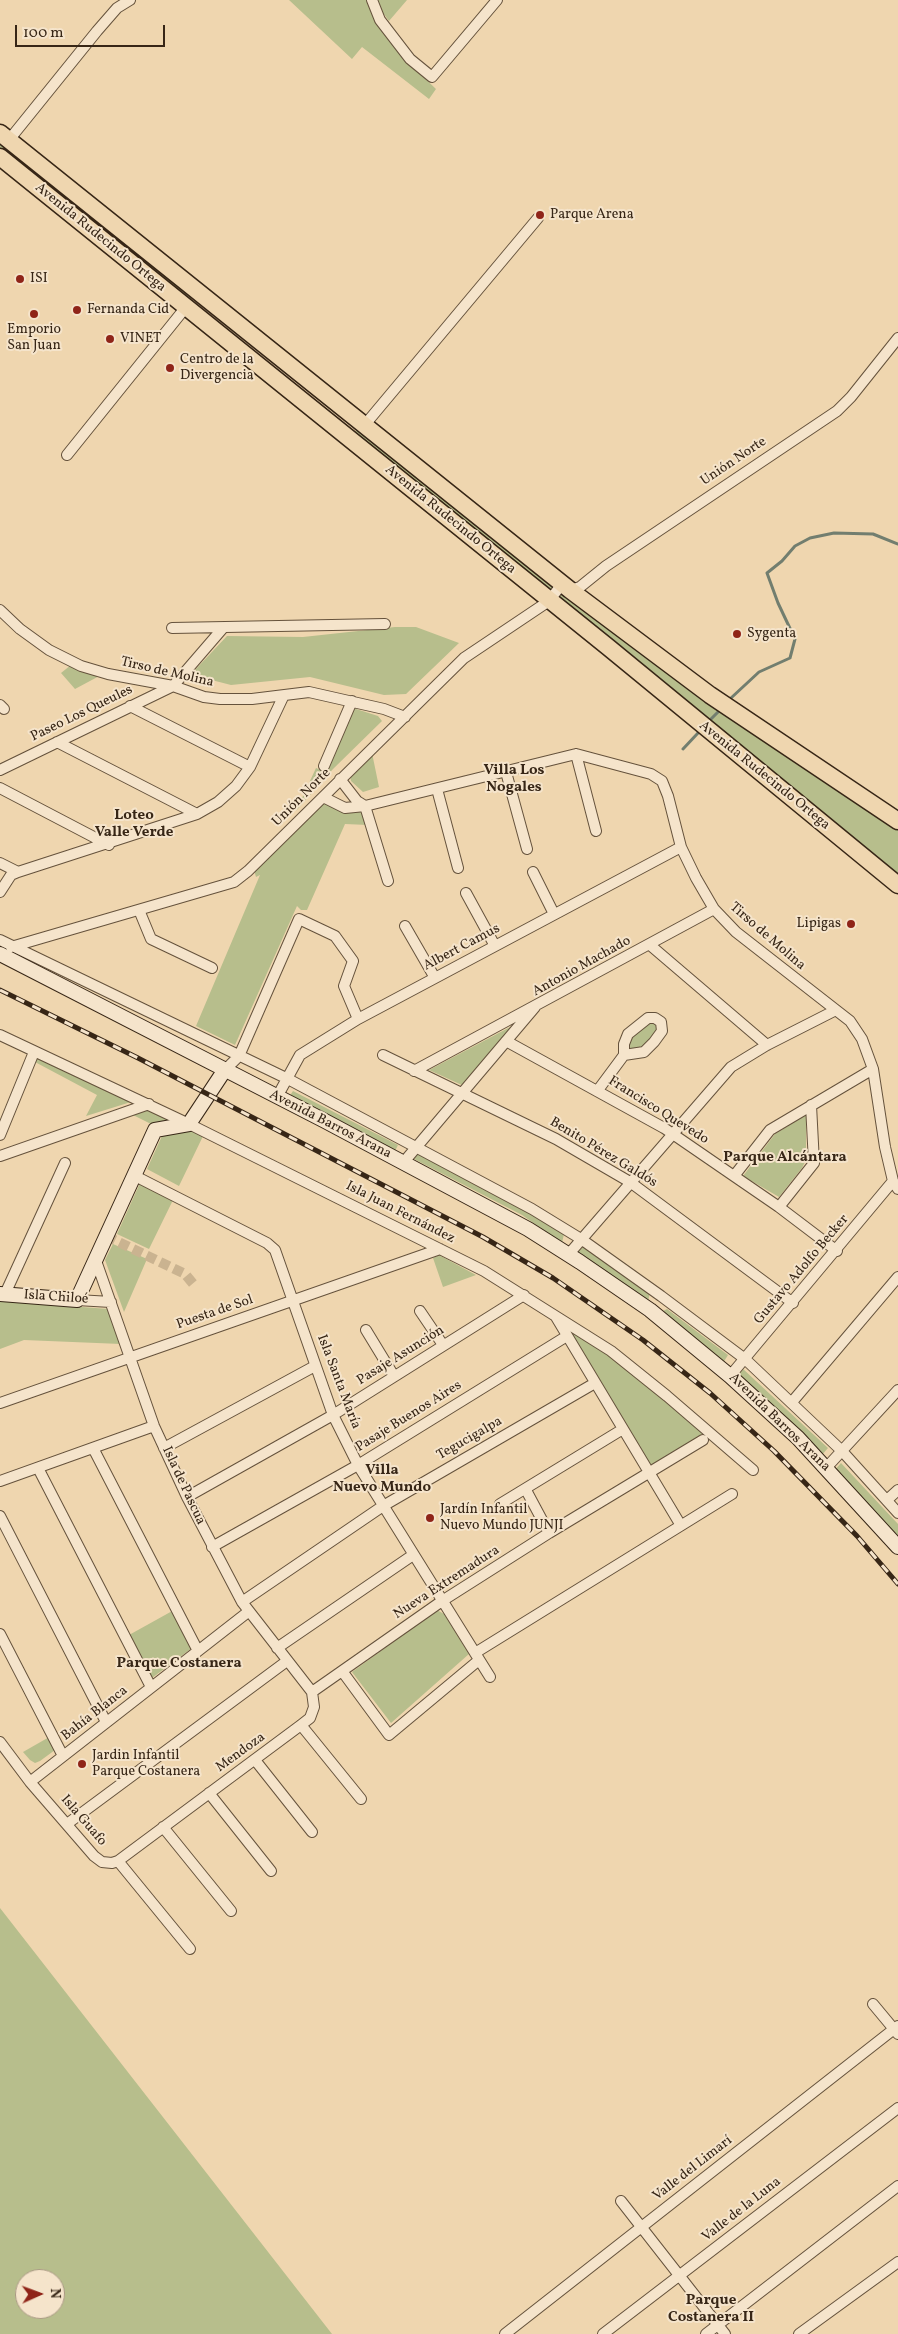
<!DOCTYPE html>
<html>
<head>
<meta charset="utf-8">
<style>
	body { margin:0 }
	#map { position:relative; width:898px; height:2334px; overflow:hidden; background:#efd6af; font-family:Vollkorn,serif }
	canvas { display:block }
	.north { position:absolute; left:15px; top:2269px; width:50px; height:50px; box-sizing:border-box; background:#f5e4cb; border:1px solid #a99883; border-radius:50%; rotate:88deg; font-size:14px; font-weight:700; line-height:20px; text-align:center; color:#372616 }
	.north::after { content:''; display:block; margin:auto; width:18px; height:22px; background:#8f2418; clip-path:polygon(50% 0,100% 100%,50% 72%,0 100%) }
	.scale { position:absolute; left:15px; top:25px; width:150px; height:22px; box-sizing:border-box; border:2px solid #372616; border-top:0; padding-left:6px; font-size:15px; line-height:18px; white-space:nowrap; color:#372616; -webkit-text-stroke:4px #f5e4cb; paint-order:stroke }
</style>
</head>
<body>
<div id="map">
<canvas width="898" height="2334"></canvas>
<div class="north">N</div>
<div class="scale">100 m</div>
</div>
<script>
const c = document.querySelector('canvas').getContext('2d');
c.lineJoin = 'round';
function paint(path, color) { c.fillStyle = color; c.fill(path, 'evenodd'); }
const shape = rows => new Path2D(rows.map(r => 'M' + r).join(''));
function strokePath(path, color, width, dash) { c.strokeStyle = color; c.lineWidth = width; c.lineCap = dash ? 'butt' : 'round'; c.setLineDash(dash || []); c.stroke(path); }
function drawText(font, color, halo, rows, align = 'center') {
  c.font = font + ' Vollkorn,serif'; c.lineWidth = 4; c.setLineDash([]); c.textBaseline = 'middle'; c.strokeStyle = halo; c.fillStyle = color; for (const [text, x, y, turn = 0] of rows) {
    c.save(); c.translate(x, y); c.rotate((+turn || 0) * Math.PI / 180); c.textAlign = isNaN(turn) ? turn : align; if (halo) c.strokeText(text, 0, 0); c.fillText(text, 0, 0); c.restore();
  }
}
paint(shape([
	[289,0,369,0,379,27,406,60,436,89,429,99,362,47,352,59],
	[376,0,407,0,389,21,380,9],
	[0,137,194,295,188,302,0,149],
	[361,430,898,824,898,880,347,433],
	[395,627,416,627,459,643,406,694,384,695,310,677,231,685,196,676,194,671,227,636,303,637],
	[71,665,103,674,75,689,61,673],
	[353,708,378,716,382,721,333,769,296,811,316,768,323,771],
	[372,753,379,787,363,792,351,781,350,776],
	[323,802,345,811,365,812,368,825,345,824,307,910,301,910,297,906,235,1045,196,1026,260,875,256,877,254,870],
	[652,1022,656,1023,658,1030,642,1049,628,1051,631,1036,647,1024],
	[512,1026,464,1086,429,1070],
	[36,1057,47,1063,131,1102,86,1116,97,1095,35,1062],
	[293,1091,398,1145,395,1151,289,1097],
	[150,1108,168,1118,169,1123,159,1128,129,1113],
	[806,1115,806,1160,802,1168,779,1197,743,1176,775,1134],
	[188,1126,204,1134,179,1186,147,1169,162,1136],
	[417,1152,517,1205,564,1234,562,1243,522,1215,414,1159],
	[140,1183,173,1200,149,1249,117,1234],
	[113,1244,147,1259,124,1312,105,1260],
	[584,1246,650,1292,648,1302,577,1253],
	[439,1255,476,1275,443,1287,433,1258],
	[0,1301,109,1309,121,1344,24,1340,0,1349],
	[667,1309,728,1355,723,1363,659,1313],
	[568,1329,626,1365,704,1433,650,1466],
	[742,1368,828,1448,821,1456,737,1375],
	[841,1463,898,1524,898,1540,833,1472],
	[174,1610,192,1648,152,1678,129,1635],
	[437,1610,444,1614,469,1654,391,1723,352,1672],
	[51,1736,55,1750,40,1761,35,1763,30,1760,23,1752],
	[0,1908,332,2334,0,2334],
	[25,2279,55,2279,55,2309,25,2309]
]), '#b7be8c');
strokePath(shape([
	[731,698,759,672,790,658,795,639,778,603,767,573,782,561,795,546,810,538,834,533,873,534,898,544],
	[709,721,719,711],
	[683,749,698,733]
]), '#727e6f', 3);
strokePath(shape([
	[106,1236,185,1274,195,1286]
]), '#cab390', 10, [10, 5]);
const street = shape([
	[372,0,380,20,410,59,432,77,497,0],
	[7,139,13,135,97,31,117,8,130,0],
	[363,427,538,218],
	[67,455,186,307],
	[570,590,580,587,606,566,837,411,851,397,898,338],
	[0,610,20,629,49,650,81,666,108,674,173,686,204,697,220,699,252,699,309,692,384,709,405,717],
	[172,628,385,624],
	[0,705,4,709],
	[130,706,250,767],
	[57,742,197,814],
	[576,754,596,831],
	[324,766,352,701],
	[0,770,173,686,223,628],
	[506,772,527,849],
	[340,779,357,801,365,806],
	[0,788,109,845],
	[437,789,458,868],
	[323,797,345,808,365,806,576,754,651,774,662,781,668,796,681,847,696,878,714,909,736,932,850,1021,862,1039,873,1069,885,1147,893,1181,898,1189],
	[365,806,388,881],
	[0,863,18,872],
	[533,872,554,914],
	[0,892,11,875,18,872,197,814,218,802,236,786,250,767,284,695],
	[466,893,495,946],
	[139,910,151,939,212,968],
	[405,926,435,978],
	[0,940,288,1079,532,1209,581,1239,661,1296,745,1359,842,1451,898,1513],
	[650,945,767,1045],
	[11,947,234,882,248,871,464,658,549,601,562,584],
	[0,1035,189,1124,484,1271,611,1351,667,1396,753,1470],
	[506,1041,664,1128,779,1207,837,1251],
	[383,1055,556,1139,630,1182,793,1303],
	[224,1071,239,1056,299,919,335,936,353,961,344,986,358,1019],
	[414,1071,714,909],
	[598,1090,624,1055,644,1052,654,1042,662,1031,661,1022,655,1018,648,1018,628,1034,624,1044,624,1055],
	[277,1097,300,1055,358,1019,681,847],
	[0,1135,34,1052],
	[0,1156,149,1104],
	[403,1163,535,1007],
	[135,1176,267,1243,275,1250,333,1415,358,1465,490,1677],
	[734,1176,770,1130,873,1069],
	[779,1207,814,1163,811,1105],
	[568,1255,731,1067,767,1045,834,1011],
	[5,1294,65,1163],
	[77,1300,111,1302],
	[420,1311,443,1345],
	[556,1317,680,1524],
	[366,1330,394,1376],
	[730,1376,893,1181],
	[792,1402,898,1277],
	[0,1403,440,1249],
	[93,1448,198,1651],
	[164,1448,315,1366],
	[38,1468,151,1687],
	[826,1468,898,1390],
	[0,1481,154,1426],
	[526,1490,549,1533],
	[187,1497,333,1415,524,1295],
	[887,1500,898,1490],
	[500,1504,623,1429],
	[0,1516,106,1722],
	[212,1547,358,1465,567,1336],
	[242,1602,383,1506,595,1383],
	[0,1634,63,1756],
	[277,1648,413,1555],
	[475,1653,732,1494],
	[342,1671,389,1735,479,1660],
	[312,1692,442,1601,549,1533,703,1440],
	[301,1725,361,1799],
	[0,1742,30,1782,94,1856,102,1862,112,1863,118,1861,301,1725,310,1718,314,1707,312,1692,242,1602,187,1497,154,1426,95,1258],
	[255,1760,312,1832],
	[30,1782,248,1612],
	[209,1793,271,1871],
	[67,1824,287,1661],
	[163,1827,231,1911],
	[118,1861,190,1949],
	[873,2004,898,2034],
	[621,2201,725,2334],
	[505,2334,898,2026],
	[603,2334,898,2108],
	[706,2334,898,2186],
	[799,2334,898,2262]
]);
const secondary = shape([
	[0,954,325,1121,528,1229,580,1262,650,1310,730,1376,798,1438,898,1547],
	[0,1294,77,1300,155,1130,189,1124,224,1071]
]);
const primary = shape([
	[0,133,570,590,710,695,898,821],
	[0,157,608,647,898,885]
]);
strokePath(street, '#65523c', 12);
strokePath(secondary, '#372616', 16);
strokePath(primary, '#372616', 19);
strokePath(street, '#f5e4cb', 10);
strokePath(secondary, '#f5e4cb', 14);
strokePath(primary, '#efd6af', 16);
const rail = shape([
	[0,990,138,1058,483,1237,553,1278,643,1340,710,1393,774,1451,857,1536,898,1584]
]);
strokePath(rail, '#372616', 5);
strokePath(rail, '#f5e4cb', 3, [9]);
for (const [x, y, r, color] of [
	[540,215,5,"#8f2418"],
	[20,279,5,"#8f2418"],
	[77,310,5,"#8f2418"],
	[34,314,5,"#8f2418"],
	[110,339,5,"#8f2418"],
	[170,368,5,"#8f2418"],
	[737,634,5,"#8f2418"],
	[851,924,5,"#8f2418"],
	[430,1518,5,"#8f2418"],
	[82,1764,5,"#8f2418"]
]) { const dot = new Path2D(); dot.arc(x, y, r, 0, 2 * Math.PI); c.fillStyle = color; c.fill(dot); strokePath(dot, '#f5e4cb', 2); }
drawText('14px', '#372616', '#f5e4cb', [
	["Parque Arena",550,215],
	["ISI",30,279],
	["Fernanda Cid",87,310],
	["Emporio",34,330,"center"],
	["San Juan",34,346,"center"],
	["VINET",120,339],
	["Centro de la",180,360],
	["Divergencia",180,376],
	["Sygenta",747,634],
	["Lipigas",841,924,"right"],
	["Jardín Infantil",440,1510],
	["Nuevo Mundo JUNJI",440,1526],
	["Jardin Infantil",92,1756],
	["Parque Costanera",92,1772]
], 'left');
drawText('14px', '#372616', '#f5e4cb', [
	["Avenida Rudecindo Ortega",100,238,39],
	["Unión Norte",734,462,-34],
	["Avenida Rudecindo Ortega",450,520,39],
	["Tirso de Molina",167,673,13],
	["Paseo Los Queules",82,714,-26],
	["Avenida Rudecindo Ortega",764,776,39],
	["Unión Norte",302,798,-45],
	["Tirso de Molina",767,937,41],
	["Albert Camus",462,948,-28],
	["Antonio Machado",582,967,-29],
	["Francisco Quevedo",658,1111,32],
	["Avenida Barros Arana",330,1125,27],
	["Benito Pérez Galdós",603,1153,31],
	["Isla Juan Fernández",400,1213,27],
	["Gustavo Adolfo Becker",802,1270,-50],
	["Isla Chiloé",56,1298,4],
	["Puesta de Sol",215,1313,-19],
	["Pasaje Asunción",401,1356,-32],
	["Isla Santa María",338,1382,69],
	["Pasaje Buenos Aires",409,1417,-32],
	["Avenida Barros Arana",779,1423,44],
	["Tegucigalpa",470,1439,-30],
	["Isla de Pascua",183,1486,65],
	["Nueva Extremadura",447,1583,-33],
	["Bahía Blanca",95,1714,-38],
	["Mendoza",241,1753,-36],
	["Isla Guafo",83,1821,49],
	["Valle del Limarí",693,2169,-38],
	["Valle de la Luna",742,2210,-38]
]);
drawText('bold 15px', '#372616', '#f5e4cb', [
	["Villa Los",514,771],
	["Nogales",514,788],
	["Loteo",134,816],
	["Valle Verde",134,833],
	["Parque Alcántara",785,1158],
	["Villa",382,1471],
	["Nuevo Mundo",382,1488],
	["Parque Costanera",179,1664],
	["Parque",711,2301],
	["Costanera II",711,2318]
]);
</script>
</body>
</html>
